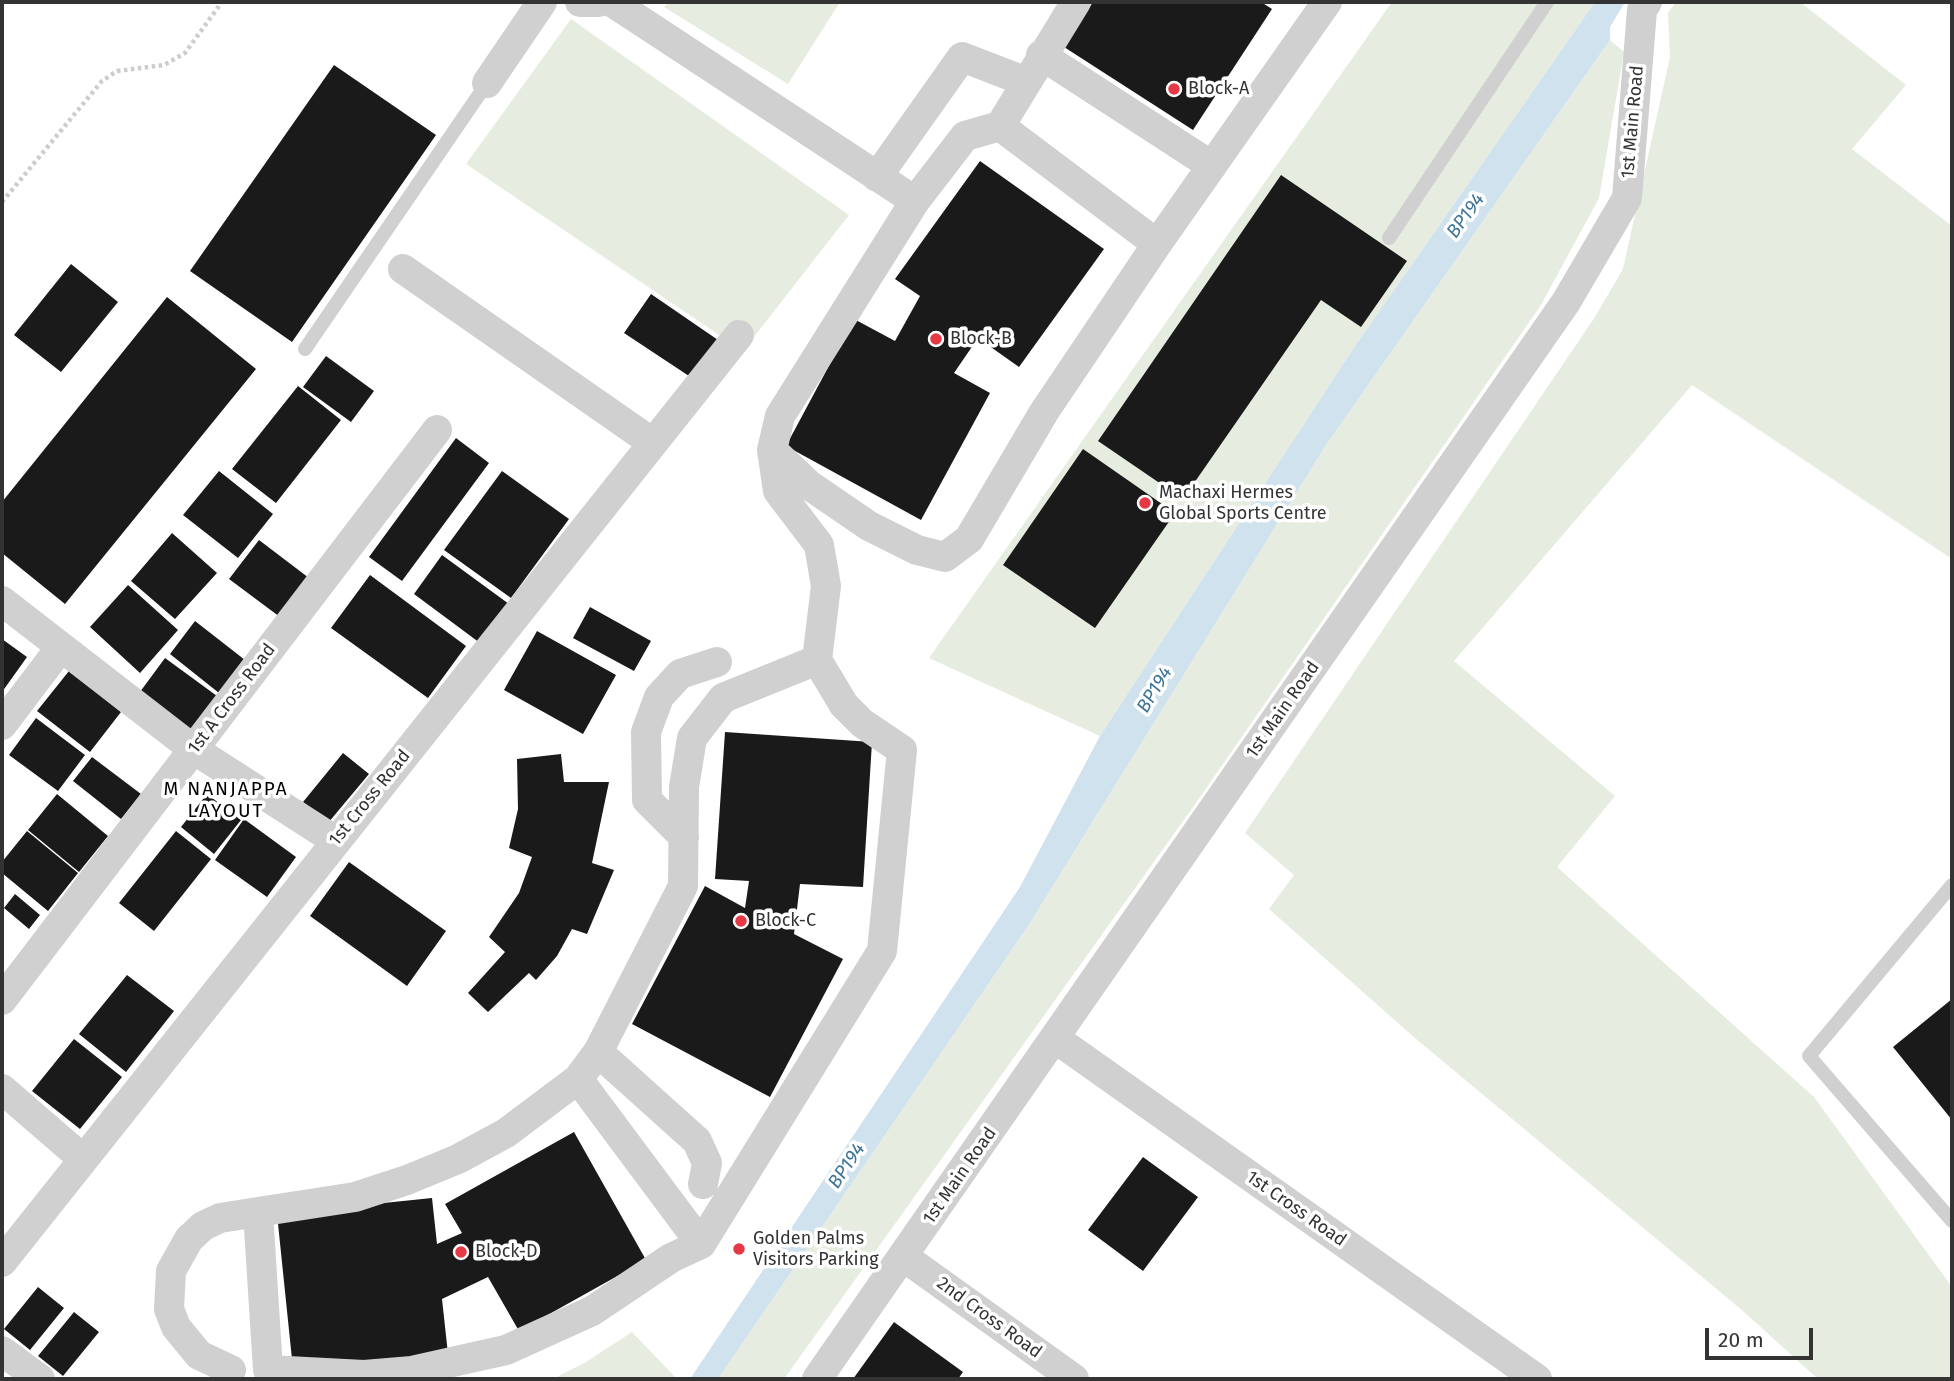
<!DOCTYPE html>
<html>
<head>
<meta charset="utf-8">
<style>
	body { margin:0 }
	#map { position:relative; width:1954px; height:1381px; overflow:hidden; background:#fff; font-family:"Fira Sans",sans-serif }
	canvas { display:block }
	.frame { position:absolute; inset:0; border:4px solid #333; pointer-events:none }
	.scale { position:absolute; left:1705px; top:1328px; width:108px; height:32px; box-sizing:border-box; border:4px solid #333; border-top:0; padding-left:9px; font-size:21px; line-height:24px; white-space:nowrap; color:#333; -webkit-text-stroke:5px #fff; paint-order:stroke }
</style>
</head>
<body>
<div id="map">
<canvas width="1954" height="1381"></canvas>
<div class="frame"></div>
<div class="scale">20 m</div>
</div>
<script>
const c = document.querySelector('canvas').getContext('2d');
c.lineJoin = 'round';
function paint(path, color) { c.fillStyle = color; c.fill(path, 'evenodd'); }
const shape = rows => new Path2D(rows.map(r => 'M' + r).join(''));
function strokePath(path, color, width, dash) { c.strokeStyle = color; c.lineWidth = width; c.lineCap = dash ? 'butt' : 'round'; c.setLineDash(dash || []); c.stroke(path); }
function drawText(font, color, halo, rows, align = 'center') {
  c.font = font + ' "Fira Sans",sans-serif'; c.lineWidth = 7; c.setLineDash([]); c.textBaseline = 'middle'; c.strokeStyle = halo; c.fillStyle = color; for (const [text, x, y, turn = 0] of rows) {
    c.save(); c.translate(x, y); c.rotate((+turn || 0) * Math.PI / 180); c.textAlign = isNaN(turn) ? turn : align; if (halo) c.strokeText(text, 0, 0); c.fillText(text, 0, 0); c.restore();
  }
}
paint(shape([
	[668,2,840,2,788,84,664,7],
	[1392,2,1595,2,1353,349,1100,736,929,658],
	[1676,2,1800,2,1906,85,1852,149,1952,226,1952,559,1692,385,1454,661,1615,796,1557,867,1814,1097,1952,1287,1952,1379,1818,1379,1743,1311,1415,1038,1269,909,1294,875,1245,833,1595,317,1623,269,1670,57,1668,13],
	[571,19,849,215,743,351,466,164],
	[1610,40,1624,52,1599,198,1541,305,1196,803,784,1379,718,1379,1028,926,1326,445],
	[632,1332,677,1379,553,1379,586,1362]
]), '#e6ecdf');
paint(shape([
	[1595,2,1625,2,1610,27,1610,40,1326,445,1028,926,718,1379,690,1379,1020,887,1100,736,1353,349]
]), '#cfe2ee');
paint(shape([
	[1093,2,1261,2,1272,9,1193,130,1064,47],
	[334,65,436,135,292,342,190,271],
	[980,161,1104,249,1019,367,978,338,954,373,990,393,921,520,786,446,854,319,895,341,920,296,895,279],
	[1281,175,1407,261,1361,327,1321,300,1183,499,1098,441],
	[71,264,118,302,61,372,14,335],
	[651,294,718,340,692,378,624,333],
	[167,297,256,369,65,604,2,553,2,502],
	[326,356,374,391,351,422,303,387],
	[298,386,341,420,276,503,232,469],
	[456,438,489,463,402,581,369,557],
	[1083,449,1175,513,1095,628,1003,565],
	[219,471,273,514,238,558,183,515],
	[502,471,569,519,511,598,444,550],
	[172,533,217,573,175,619,131,581],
	[259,540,309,578,280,617,229,579],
	[442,555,509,604,480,643,414,594],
	[370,575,466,646,428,698,331,628],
	[128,585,178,630,140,673,90,627],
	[590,607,651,641,634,671,573,638],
	[195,621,245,660,219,693,170,654],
	[537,631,616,675,583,734,504,690],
	[2,639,27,657,2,692],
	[165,658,217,696,189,733,137,696],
	[69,671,121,712,90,752,37,711],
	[36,718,85,755,58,791,9,755],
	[725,732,872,742,863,887,800,884,794,934,843,959,770,1097,632,1024,705,886,745,908,749,881,715,879],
	[343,753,369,774,328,823,303,802],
	[561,754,564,782,609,782,592,863,614,870,587,934,572,929,557,956,536,980,529,973,488,1012,468,993,505,952,489,937,519,893,532,857,509,848,518,809,517,759],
	[92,757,141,794,121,819,73,781],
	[57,794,108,836,79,872,28,830],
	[207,794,241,820,214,854,181,827],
	[244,819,296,857,267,897,215,860],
	[27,831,78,873,48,911,2,873,2,862],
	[176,831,211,859,154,931,119,903],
	[349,862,446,931,407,986,310,916],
	[15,894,40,915,29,929,4,908],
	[127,975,174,1011,126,1072,79,1034],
	[1952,999,1952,1120,1893,1047],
	[74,1039,122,1077,80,1129,32,1091],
	[574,1132,646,1260,519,1331,488,1277,442,1299,448,1354,293,1369,277,1214,432,1198,437,1244,462,1233,445,1204],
	[1143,1157,1198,1197,1143,1271,1088,1230],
	[38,1287,64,1308,30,1350,4,1329],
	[74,1312,99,1332,63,1376,38,1356],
	[894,1322,963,1372,958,1379,853,1379]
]), '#1a1a1a');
strokePath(shape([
	[2,202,102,81,117,71,164,65,185,53,222,2]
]), '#cdcdcd', 4.5, [3.5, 3.5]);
strokePath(shape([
	[1389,238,1547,2],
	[305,349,487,83],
	[1952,885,1809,1056,1952,1221]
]), '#d0d0d0', 14);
strokePath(shape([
	[580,2,599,2],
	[612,2,915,201],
	[1041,55,1212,166],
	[487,83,542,2],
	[1000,126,1157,244],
	[877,177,962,57,1014,77],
	[403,269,653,443],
	[772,450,809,485,869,526,917,550,945,557,969,539,1044,412,1157,244,1327,2],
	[2,601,193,749,336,841],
	[2,725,61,647],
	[684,837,647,800,646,732,659,697,680,674,717,662],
	[2,1000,437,430],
	[1056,1039,1537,1379],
	[598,1052,697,1141,707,1163,703,1184],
	[578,1079,506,1133,458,1159,407,1180,355,1197,258,1212,268,1370,364,1375,412,1371,506,1350,592,1311,671,1258,701,1244,882,951,902,750,862,723,844,705,817,660,826,586,819,545,778,491,772,450,780,416,915,201,965,136,1000,126,1076,2],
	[2,1089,83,1159],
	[701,1244,578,1079,598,1052,683,886,684,787,692,738,723,698,817,660],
	[904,1257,1074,1379],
	[2,1262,739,335],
	[2,1351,40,1379],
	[231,1370,199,1355,176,1327,169,1309,171,1271,189,1239,203,1226,220,1218,258,1212],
	[817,1379,1566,302,1627,198,1642,10,1647,2]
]), '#d0d0d0', 30);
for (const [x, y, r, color] of [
	[1174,89,7,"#e63946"],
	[936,339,7,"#e63946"],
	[1145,503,7,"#e63946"],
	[741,921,7,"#e63946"],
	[739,1249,7,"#e63946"],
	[461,1252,7,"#e63946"]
]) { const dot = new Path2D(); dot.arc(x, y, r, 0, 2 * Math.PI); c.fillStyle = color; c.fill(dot); strokePath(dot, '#fff', 2.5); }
drawText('18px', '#333', '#fff', [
	["Block-A",1188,89],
	["Block-B",950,339],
	["Machaxi Hermes",1159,493],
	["Global Sports Centre",1159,514],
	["Block-C",755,921],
	["Golden Palms",753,1239],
	["Visitors Parking",753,1260],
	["Block-D",475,1252]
], 'left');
drawText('18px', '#333', '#fff', [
	["1st Main Road",1633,122,-85],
	["1st A Cross Road",232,699,-53],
	["1st Main Road",1283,710,-55],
	["1st Cross Road",370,798,-51],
	["1st Main Road",960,1176,-55],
	["1st Cross Road",1296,1209,35],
	["2nd Cross Road",989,1318,36]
]);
drawText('italic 19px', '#3f7597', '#fff', [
	["BP194",1466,216,-54],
	["BP194",1155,690,-59],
	["BP194",847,1166,-56]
]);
c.letterSpacing = '2px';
drawText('19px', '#000', '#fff', [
	["M NANJAPPA",226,790],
	["LAYOUT",226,812]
]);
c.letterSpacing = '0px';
</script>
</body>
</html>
